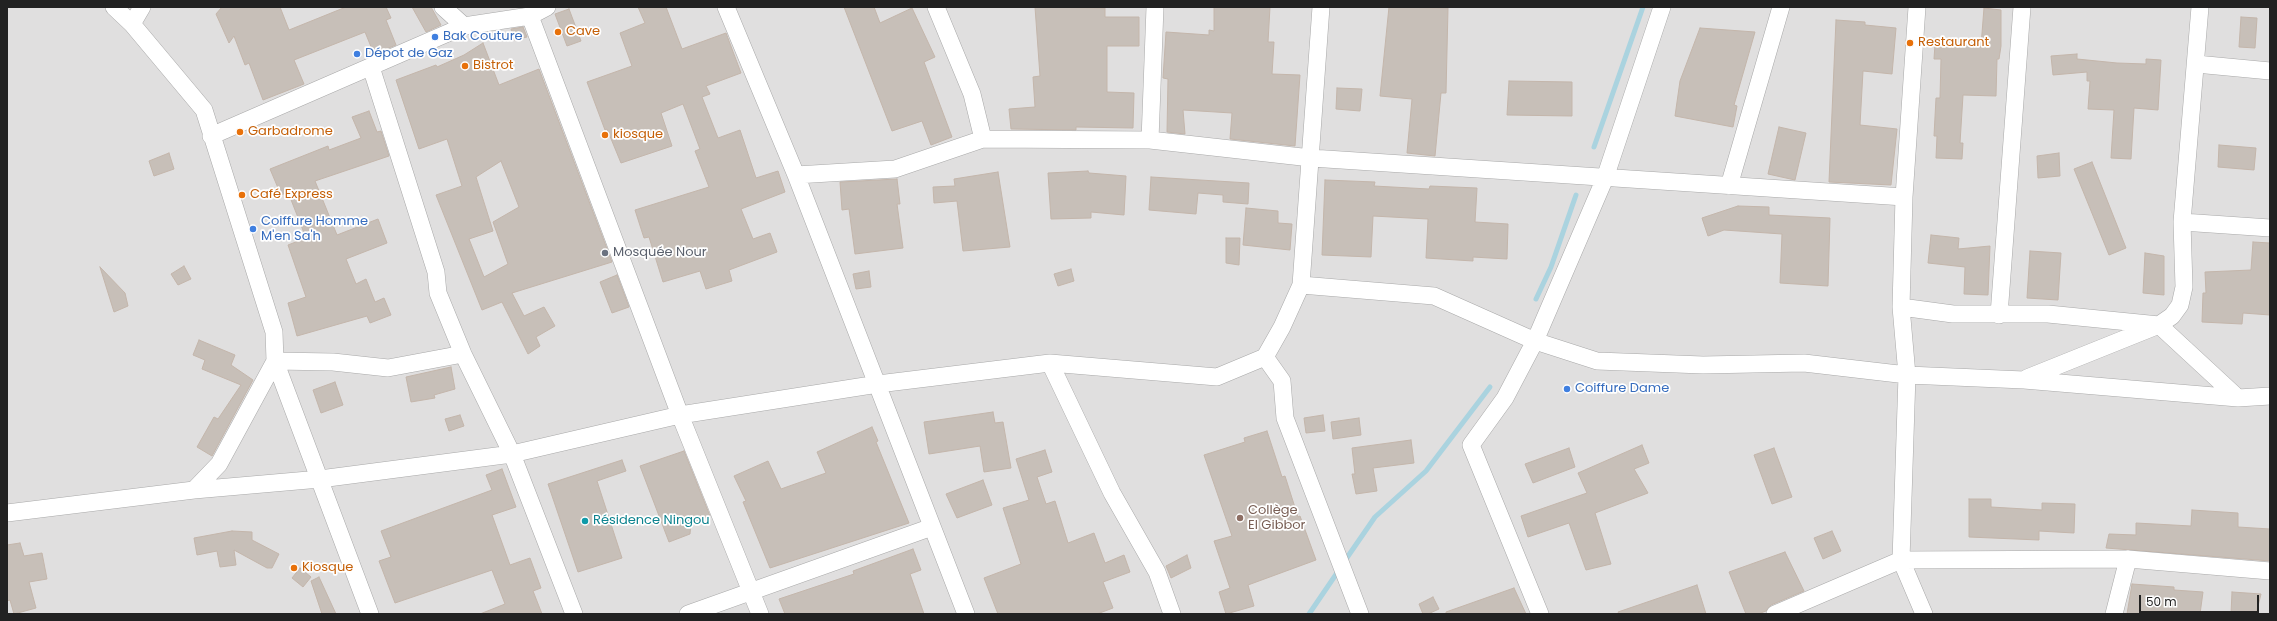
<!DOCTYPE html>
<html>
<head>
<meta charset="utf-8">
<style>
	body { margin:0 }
	#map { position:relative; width:2277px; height:621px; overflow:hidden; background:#f2efe9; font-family:Poppins,sans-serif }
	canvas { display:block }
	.frame { position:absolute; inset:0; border:8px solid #222; pointer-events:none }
	.scale { position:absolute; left:2139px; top:595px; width:120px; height:18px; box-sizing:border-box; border:2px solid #222; border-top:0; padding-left:5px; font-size:12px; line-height:14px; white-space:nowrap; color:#222; -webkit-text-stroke:3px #fff; paint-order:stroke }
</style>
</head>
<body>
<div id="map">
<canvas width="2277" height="621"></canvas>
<div class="frame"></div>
<div class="scale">50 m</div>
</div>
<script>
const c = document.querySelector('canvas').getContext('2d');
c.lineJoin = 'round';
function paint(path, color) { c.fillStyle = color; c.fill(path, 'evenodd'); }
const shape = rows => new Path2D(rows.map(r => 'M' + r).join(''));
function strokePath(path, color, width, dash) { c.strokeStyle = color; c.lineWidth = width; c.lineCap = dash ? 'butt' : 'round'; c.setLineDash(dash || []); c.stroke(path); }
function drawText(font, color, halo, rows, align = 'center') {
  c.font = font + ' Poppins,sans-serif'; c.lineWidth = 3.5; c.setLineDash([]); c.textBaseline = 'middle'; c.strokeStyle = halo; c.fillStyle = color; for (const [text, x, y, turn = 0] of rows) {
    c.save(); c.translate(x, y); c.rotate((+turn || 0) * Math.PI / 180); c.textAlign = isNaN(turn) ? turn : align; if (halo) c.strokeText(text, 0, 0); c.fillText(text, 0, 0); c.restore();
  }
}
paint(shape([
	[7,7,2270,7,2270,614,7,614]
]), '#e0dfdf');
strokePath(shape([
	[1594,147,1643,7],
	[1536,299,1551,267,1576,195],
	[1344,562,1375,517,1426,471,1490,387],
	[1309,614,1339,570]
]), '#aad3df', 5);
const building = shape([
	[222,7,280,7,289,30,346,7,386,7,391,18,386,20,396,45,374,54,365,32,294,60,304,84,263,100,249,63,245,65,234,36,229,43,216,14,222,7],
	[412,7,431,7,441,25,426,32,412,7],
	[638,7,666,7,682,49,726,33,741,73,706,86,710,94,702,97,718,138,740,130,756,178,778,171,785,192,741,209,753,239,770,233,777,252,729,270,732,281,706,289,700,271,663,282,649,237,644,238,635,210,709,187,695,151,700,149,683,104,661,113,672,146,621,163,607,129,605,130,587,82,632,66,620,33,645,23,638,7],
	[844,7,874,7,880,23,912,8,935,57,924,62,952,137,931,145,922,121,892,131,844,7],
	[1035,7,1105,8,1105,17,1139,17,1139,46,1107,46,1107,92,1134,93,1133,128,1076,127,1076,130,1011,129,1009,109,1035,107,1033,77,1040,76,1035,7],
	[1214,7,1270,7,1268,42,1274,42,1272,74,1300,75,1295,146,1230,139,1232,113,1183,110,1185,134,1167,132,1168,79,1163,78,1166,32,1209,35,1209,30,1214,31,1214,7],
	[1389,7,1448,8,1446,93,1441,93,1435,156,1407,153,1412,99,1380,96,1389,7],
	[1984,8,2001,10,2001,46,1999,59,1997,59,1996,96,1963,95,1960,143,1963,143,1962,159,1936,158,1937,136,1934,136,1936,98,1940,98,1941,59,1934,59,1935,44,1981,46,1984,8],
	[569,9,581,41,567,46,555,14,569,9],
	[2241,17,2257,18,2255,48,2239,47,2241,17],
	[1836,20,1865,22,1865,25,1896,28,1892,74,1863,71,1860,125,1897,129,1891,185,1829,182,1836,20],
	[523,27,527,37,514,40,511,29,523,27],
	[1700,28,1755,32,1734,105,1737,106,1733,127,1675,116,1680,81,1700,28],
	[483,43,499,85,539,69,612,262,512,293,524,316,544,307,555,326,536,337,540,346,528,354,502,302,482,310,436,195,462,186,447,139,419,149,396,80,436,65,437,67,464,55,483,43],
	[501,161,519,207,493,222,508,264,484,277,469,239,493,231,476,177,501,161],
	[2077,54,2077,59,2117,63,2146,64,2146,59,2161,60,2158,110,2134,108,2131,159,2111,158,2114,110,2088,109,2090,81,2087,81,2087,72,2053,75,2051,56,2077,54],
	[1509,81,1572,82,1572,116,1507,115,1509,81],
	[1337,88,1362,89,1360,111,1336,109,1337,88],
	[369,111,377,132,381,131,389,156,315,181,337,235,378,219,387,243,346,259,356,284,366,279,375,302,384,298,391,315,370,323,367,316,297,336,288,303,306,297,288,245,306,238,288,192,281,195,270,169,328,146,329,150,361,138,352,117,369,111],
	[1779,127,1806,133,1795,180,1768,174,1779,127],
	[2219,145,2256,148,2254,170,2218,167,2219,145],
	[169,153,174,169,154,176,149,161,169,153],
	[2059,153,2060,176,2038,178,2037,156,2059,153],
	[2092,162,2126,248,2109,255,2074,169,2092,162],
	[1088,171,1089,173,1126,176,1124,215,1091,212,1091,218,1051,219,1048,173,1088,171],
	[998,172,1010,247,963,251,957,201,934,203,933,187,955,186,954,179,998,172],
	[1151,177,1249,183,1248,204,1223,202,1223,195,1198,193,1196,214,1149,210,1151,177],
	[897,179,900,204,897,204,903,248,855,254,849,209,842,210,840,182,897,179],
	[1325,180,1375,182,1374,186,1429,189,1430,186,1477,188,1475,222,1508,224,1507,259,1473,257,1473,261,1426,258,1428,219,1373,216,1371,257,1322,255,1325,180],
	[1738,206,1769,207,1769,215,1830,218,1828,286,1780,283,1782,234,1724,230,1708,236,1702,218,1738,206],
	[1246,208,1278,211,1278,223,1292,224,1290,250,1243,245,1246,208],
	[1931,235,1959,238,1958,249,1990,246,1988,295,1964,294,1965,267,1928,263,1931,235],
	[1226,238,1240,238,1239,265,1226,263,1226,238],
	[2253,242,2270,243,2270,315,2243,313,2242,324,2202,322,2203,293,2206,293,2205,272,2251,270,2253,242],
	[2030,251,2061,253,2058,300,2027,298,2030,251],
	[2145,253,2164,256,2164,295,2143,293,2145,253],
	[184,266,191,279,178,285,171,274,184,266],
	[100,267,125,293,128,306,114,312,100,267],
	[1071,269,1074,281,1058,286,1054,274,1071,269],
	[869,271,871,287,856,289,853,274,869,271],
	[617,275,629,307,612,313,600,282,617,275],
	[199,340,235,355,231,365,253,380,212,456,197,447,214,417,218,419,241,385,202,369,205,360,193,355,199,340],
	[451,367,455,389,434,395,435,398,411,402,406,377,451,367],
	[335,382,343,405,321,413,313,390,335,382],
	[993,412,995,423,1003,422,1011,468,984,472,980,446,929,454,924,422,993,412],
	[460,415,464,426,449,431,445,419,460,415],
	[1323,415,1325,431,1306,433,1304,418,1323,415],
	[1359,418,1361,435,1333,439,1331,422,1359,418],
	[872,427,878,441,876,442,909,523,770,568,743,502,746,501,734,476,768,461,781,489,826,473,817,452,872,427],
	[1267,431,1282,477,1285,476,1298,517,1300,516,1316,560,1248,585,1254,606,1226,614,1219,592,1230,588,1214,541,1232,536,1204,455,1245,442,1244,438,1267,431],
	[1411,440,1414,463,1373,468,1377,491,1356,494,1352,474,1355,474,1352,448,1411,440],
	[1642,445,1649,463,1634,469,1648,493,1595,513,1611,564,1586,570,1569,523,1528,537,1521,516,1587,493,1578,473,1642,445],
	[1569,448,1575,467,1533,483,1525,464,1569,448],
	[1774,448,1792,497,1772,504,1754,455,1774,448],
	[1045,450,1052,472,1037,477,1046,504,1055,501,1068,543,1094,533,1105,563,1124,555,1130,572,1103,582,1113,608,1097,614,998,614,984,578,1021,564,1003,508,1029,500,1016,459,1045,450],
	[684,451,710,516,691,523,690,534,669,542,640,466,684,451],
	[622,460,626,471,597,481,622,558,578,572,548,484,622,460],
	[502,469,516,507,492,515,510,565,530,558,541,588,533,591,542,614,480,614,505,604,492,570,395,603,379,561,391,557,381,531,492,490,486,475,502,469],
	[983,480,992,505,957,518,946,494,983,480],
	[1969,499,1991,499,1991,507,2042,510,2042,503,2075,504,2074,533,2039,531,2039,540,1969,537,1969,499],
	[2192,510,2238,513,2238,527,2270,529,2270,561,2106,548,2109,534,2136,535,2136,523,2191,526,2192,510],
	[232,531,252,532,252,540,279,554,272,568,267,568,234,550,236,565,220,567,217,551,197,555,194,538,232,531],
	[1832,531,1841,551,1823,559,1814,538,1832,531],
	[20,543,24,556,42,553,47,579,29,582,36,608,14,614,10,600,7,601,7,545,20,543],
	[913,549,921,570,910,574,924,614,785,614,779,599,854,574,853,571,913,549],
	[1785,552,1804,591,1771,605,1766,611,1758,614,1746,614,1729,572,1785,552],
	[1187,555,1191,568,1171,578,1166,566,1187,555],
	[300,568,311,577,303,587,292,578,300,568],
	[319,577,336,614,322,614,311,581,319,577],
	[2132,584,2174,587,2174,590,2203,592,2200,614,2127,614,2132,584],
	[1697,585,1706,614,1619,614,1618,612,1697,585],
	[1514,588,1526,614,1446,614,1446,612,1514,588],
	[2232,592,2261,594,2256,614,2231,614,2232,592],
	[1433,597,1439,609,1428,614,1423,614,1419,604,1433,597]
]);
paint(building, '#c7bfb8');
strokePath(building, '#c4b6ab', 1);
const street = shape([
	[114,7,132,24,204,110,274,332,275,361,219,464,194,490],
	[443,7,464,26],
	[726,7,796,175,966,614],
	[936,7,972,94,983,139],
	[1917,7,1904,197,1901,307,1907,375,1901,560,1924,614],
	[530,16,680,415,760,614],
	[132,24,142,7],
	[2196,64,2270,71],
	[371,67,436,272,438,293,463,354,512,454,574,614],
	[211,136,464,26,530,16,547,7],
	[1150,140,1155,7],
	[796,175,895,169,983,139,1150,140,1311,158,1904,197],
	[1729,186,1781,7],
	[2182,222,2270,228],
	[1301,285,1321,7],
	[1901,307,1953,314,2048,314,2159,325,2172,316,2180,305,2184,287,2182,222,2200,7],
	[1999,315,2022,7],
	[1265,357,1282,381,1285,418,1360,614],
	[1050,363,1112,493,1157,572,1172,614],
	[2027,378,2159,325,2238,398],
	[7,513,194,490,320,479,512,454,680,415,878,384,1050,363,1217,377,1265,357,1282,327,1301,285,1434,296,1535,341,1597,361,1703,365,1804,363,1907,375,2024,380,2238,398,2270,396],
	[370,614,275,361,333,362,388,368,463,354],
	[688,614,932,527],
	[1540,614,1471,445,1505,398,1535,341,1605,178,1662,7],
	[1775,614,1901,560,2128,559,2270,571],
	[2114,614,2128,559]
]);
strokePath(street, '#a9a9a9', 18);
strokePath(street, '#fff', 17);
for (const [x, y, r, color] of [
	[558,32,4,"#e8710a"],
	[435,37,4,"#3f7fe0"],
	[1910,43,4,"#e8710a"],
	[357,54,4,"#3f7fe0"],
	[465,66,4,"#e8710a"],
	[240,132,4,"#e8710a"],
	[605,135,4,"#e8710a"],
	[242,195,4,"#e8710a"],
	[253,229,4,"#3f7fe0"],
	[605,253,4,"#6b7280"],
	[1567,389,4,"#3f7fe0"],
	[1240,518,4,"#8d6e63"],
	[585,521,4,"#0f9aa8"],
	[294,568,4,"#e8710a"]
]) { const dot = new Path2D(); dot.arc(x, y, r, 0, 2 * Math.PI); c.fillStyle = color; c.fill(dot); strokePath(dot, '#fff', 1.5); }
drawText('13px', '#c56008', '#fff', [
	["Cave",566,32],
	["Restaurant",1918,43],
	["Bistrot",473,66],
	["Garbadrome",248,132],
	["kiosque",613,135],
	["Café Express",250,195],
	["Kiosque",302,568]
], 'left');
drawText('13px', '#366cbe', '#fff', [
	["Bak Couture",443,37],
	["Dépot de Gaz",365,54],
	["Coiffure Homme",261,222],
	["M'en Sa'h",261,237],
	["Coiffure Dame",1575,389]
], 'left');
drawText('13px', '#5b616d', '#fff', [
	["Mosquée Nour",613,253]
], 'left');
drawText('13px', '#785e54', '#fff', [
	["Collège",1248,511],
	["El Gibbor",1248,526]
], 'left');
drawText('13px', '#0d838f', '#fff', [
	["Résidence Ningou",593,521]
], 'left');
</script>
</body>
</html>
